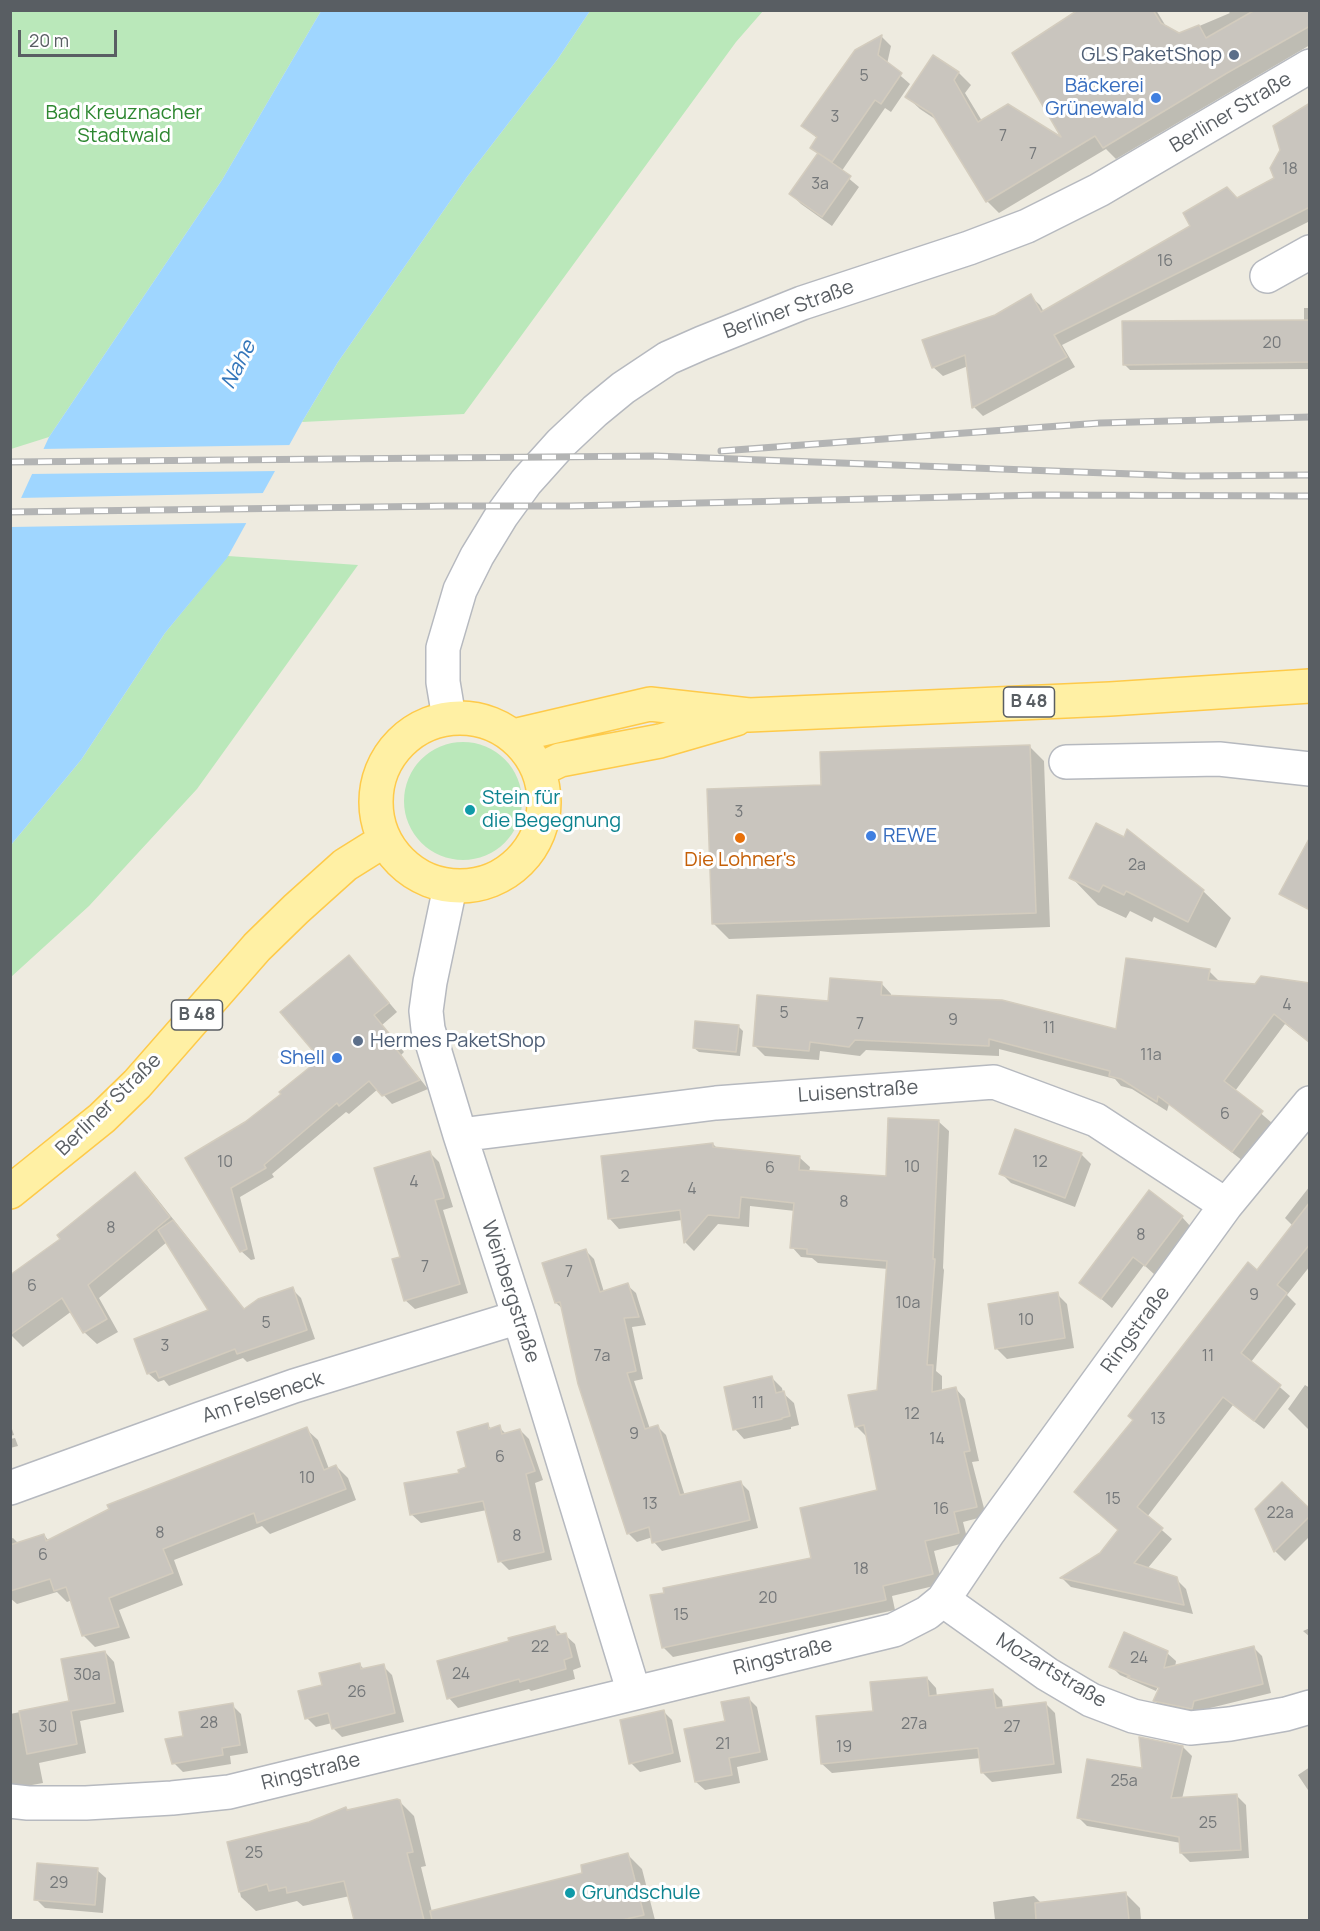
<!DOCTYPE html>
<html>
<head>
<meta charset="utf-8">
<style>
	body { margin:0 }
	#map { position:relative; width:1320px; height:1931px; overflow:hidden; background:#eeebe0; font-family:Manrope,sans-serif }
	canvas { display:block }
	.frame { position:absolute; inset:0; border:12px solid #595e63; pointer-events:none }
	.scale { position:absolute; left:18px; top:30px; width:99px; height:27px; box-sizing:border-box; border:3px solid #595e63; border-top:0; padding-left:8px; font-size:18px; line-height:21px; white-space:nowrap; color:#595e63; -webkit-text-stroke:4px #fff; paint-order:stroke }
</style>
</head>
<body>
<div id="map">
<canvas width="1320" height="1931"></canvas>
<div class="frame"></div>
<div class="scale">20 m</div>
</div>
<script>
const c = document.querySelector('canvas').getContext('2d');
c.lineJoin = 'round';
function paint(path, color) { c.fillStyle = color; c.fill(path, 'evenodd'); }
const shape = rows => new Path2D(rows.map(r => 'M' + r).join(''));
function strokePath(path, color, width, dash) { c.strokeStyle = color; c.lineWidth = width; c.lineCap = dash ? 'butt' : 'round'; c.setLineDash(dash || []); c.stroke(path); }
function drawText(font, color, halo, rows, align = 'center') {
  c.font = font + ' Manrope,sans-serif'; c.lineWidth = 6; c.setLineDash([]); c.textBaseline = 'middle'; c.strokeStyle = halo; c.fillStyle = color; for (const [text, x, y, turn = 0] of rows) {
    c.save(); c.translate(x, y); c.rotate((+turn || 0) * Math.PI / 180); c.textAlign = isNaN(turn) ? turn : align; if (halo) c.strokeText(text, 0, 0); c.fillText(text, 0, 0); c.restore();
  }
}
paint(shape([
	[11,11,321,11,222,180,49,437,11,449],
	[590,11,763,11,736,42,464,414,302,422,338,362,467,177,557,60],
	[228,556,358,565,197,789,89,906,11,977,11,845,81,760,165,633],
	'404 801a59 59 0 1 1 118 0a59 59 0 1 1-118 0Z'
]), '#bae8ba');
paint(shape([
	[321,11,590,11,557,60,467,177,338,362,302,422,227,558,165,633,81,760,11,845,11,520,49,437,222,180]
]), '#9fd6ff');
paint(shape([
	[292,445,278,471,29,474,40,449],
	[266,493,250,523,11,527,10,513,18,498]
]), '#eeebe0');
paint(shape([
	[1081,10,1156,10,1167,28,1178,35,1230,13,1227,10,1310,10,1310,45,1116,159,1106,149,999,213,987,201,938,121,920,109,907,97,933,57,959,73,971,85,965,93,982,121,1065,142],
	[882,37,891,46,887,64,910,84,891,112,885,108,841,172,859,187,832,226,801,204,791,194,819,155,812,147,818,139,803,126,856,51],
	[1310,105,1310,221,1062,345,1075,367,983,416,974,407,968,366,943,376,933,367,995,316,1030,296,1040,305,1044,312,1275,179],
	[1304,308,1310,308,1310,369,1130,370,1124,364,1304,322],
	[1029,746,1044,761,1050,927,729,939,714,924,822,787],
	[1071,877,1203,891,1231,918,1216,948,1154,917,1152,922,1130,911,1126,918,1098,905],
	[358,966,397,1012,382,1025,404,1052,401,1055,428,1089,392,1104,378,1089,349,1114,346,1112,272,1174,274,1177,240,1197,255,1259,251,1260,241,1251,187,1159,246,1124,322,1060],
	[1209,971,1219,981,1256,986,1310,985,1310,1043,1285,1024,1235,1091,1272,1123,1243,1161,1169,1104,1167,1111,1132,1089,1121,1086,1115,1079,999,1049,999,1056,866,1050,860,1056,820,1051,819,1060,765,1056,754,1045,830,1003,881,983,891,994,891,997,1117,1031],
	[738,1026,743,1031,740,1056,699,1052,694,1048],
	[939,1122,949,1131,943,1268,944,1270,936,1371,942,1376,942,1392,956,1389,965,1399,979,1461,972,1462,986,1516,963,1522,968,1542,934,1551,942,1584,892,1596,895,1610,673,1657,663,1647,813,1559,879,1491,868,1435,866,1436,856,1426,878,1391,888,1269,818,1263,812,1258,801,1257,792,1247,795,1211,750,1206,749,1227,718,1224,694,1251,685,1242,682,1220,619,1229,610,1219,713,1144,718,1149,800,1158,810,1167,809,1172,887,1178],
	[430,1153,439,1162,453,1207,443,1210,468,1293,415,1309,405,1300,402,1258],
	[1081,1154,1091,1164,1075,1207,1011,1183,1001,1173],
	[135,1174,147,1186,245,1310,292,1289,301,1298,315,1339,247,1362,243,1358,169,1386,164,1380,158,1382,149,1374,136,1340,210,1311,167,1242,99,1298,118,1332,97,1344,84,1332,72,1311,23,1347,10,1334,62,1240],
	[1310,1186,1310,1266,1287,1295,1296,1304,1251,1362,1290,1396,1264,1429,1233,1405,1147,1517,1172,1539,1147,1569,1176,1579,1186,1589,1193,1614,1071,1587,1062,1578,1101,1554,1120,1531,1257,1272,1293,1226,1285,1218],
	[1182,1217,1191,1227,1155,1275,1144,1265,1112,1308,1081,1282],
	[586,1251,594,1259,604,1292,627,1285,636,1293,646,1325,632,1327,643,1379,634,1381,650,1429,658,1427,666,1435,685,1496,740,1482,749,1491,758,1528,662,1551,654,1542,653,1537,637,1542,628,1533,563,1309,556,1303],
	[1057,1294,1067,1304,1074,1348,1007,1359,997,1349,990,1305],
	[772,1378,782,1388,783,1393,794,1403,799,1425,791,1427,791,1429,744,1439,735,1429],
	[1305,1385,1310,1388,1310,1431,1288,1409],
	[10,1423,14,1435,10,1436],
	[487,1425,492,1429,499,1427,507,1435,520,1430,529,1439,543,1480,535,1483,552,1560,509,1570,500,1561,487,1510,421,1523,411,1514,468,1468],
	[306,1429,318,1440,329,1469,336,1466,348,1478,356,1500,270,1534,262,1526,174,1560,183,1585,119,1610,130,1638,95,1647,83,1635,72,1600,67,1602,57,1592,17,1604,10,1598,10,1539,13,1538,19,1544,44,1535,49,1541],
	[15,1438,18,1446,10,1448,10,1439],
	[1257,1509,1310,1511,1310,1536,1285,1561,1275,1551],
	[554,1627,562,1635,565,1635,575,1644,581,1667,573,1670,575,1679,531,1691,529,1689,458,1708,449,1698,511,1642],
	[1310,1628,1310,1637,1303,1631],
	[1253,1647,1262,1656,1271,1693,1202,1710,1200,1717,1164,1709,1155,1701,1161,1687,1158,1686,1156,1691,1120,1675,1111,1666,1167,1653,1176,1661,1175,1668],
	[105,1652,114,1662,124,1712,80,1721,86,1753,39,1763,43,1783,10,1789,10,1714,71,1702],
	[359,1664,365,1670,383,1666,392,1675,404,1722,342,1737,333,1728,332,1723,316,1727,307,1718],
	[927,1678,936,1688,937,1697,992,1690,1002,1700,1003,1709,1045,1703,1055,1713,1062,1773,992,1782,982,1772,981,1758,832,1773,822,1764],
	[748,1698,757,1707,768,1760,737,1767,740,1783,705,1790,696,1782,727,1722],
	[232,1705,241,1714,248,1753,230,1756,231,1764,183,1772,174,1763,185,1737],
	[663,1711,672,1720,681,1762,640,1772,631,1763],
	[1183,1747,1192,1756,1182,1799,1237,1796,1246,1805,1249,1858,1190,1862,1181,1853,1181,1843,1087,1826,1078,1817,1143,1769],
	[1310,1767,1310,1793,1298,1775],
	[399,1801,414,1816,426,1866,421,1867,432,1912,584,1874,628,1855,642,1869,655,1920,355,1920,350,1896,303,1906,297,1901,256,1911,241,1897,229,1843,310,1824,346,1808,349,1811],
	[97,1870,106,1878,103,1913,45,1908,36,1899],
	[1126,1894,1140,1908,1141,1920,995,1920,993,1902,1034,1896,1042,1904]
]), '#0003');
const building = shape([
	[1078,10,1153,10,1161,23,1179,33,1199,25,1206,38,1255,10,1310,10,1310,26,1227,73,1103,148,1095,136,986,202,932,114,905,97,933,55,959,72,954,80,978,122,1008,104,1061,137,1012,53,1078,10],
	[882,35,878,55,902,73,881,104,875,100,832,162,810,148,817,137,801,126,855,50,882,35],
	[1310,103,1310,207,1054,335,1067,357,972,408,965,355,932,368,922,340,995,315,1031,294,1041,312,1190,226,1183,213,1227,187,1237,198,1274,178,1270,168,1280,150,1273,126,1310,103],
	[818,153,851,176,822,217,789,194,818,153],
	[1310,320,1310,362,1123,365,1122,321,1310,320],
	[1030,745,1036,913,712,924,707,789,821,785,820,752,1030,745],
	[1096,823,1124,837,1127,829,1204,890,1188,922,1126,891,1124,895,1103,885,1099,892,1069,878,1096,823],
	[1310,837,1310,910,1279,894,1310,837],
	[349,955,389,1003,374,1015,396,1042,393,1045,420,1080,382,1096,369,1081,339,1106,337,1103,264,1165,266,1168,231,1188,247,1249,240,1252,185,1158,245,1122,281,1094,279,1092,320,1059,280,1012,349,955],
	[1126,958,1210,969,1208,980,1255,984,1261,976,1310,983,1310,1043,1274,1014,1224,1081,1263,1111,1232,1152,1158,1096,1157,1102,1121,1079,1109,1076,1110,1071,989,1039,989,1046,855,1040,849,1047,810,1042,809,1051,753,1046,757,995,828,1001,830,978,882,982,881,995,1002,1000,1116,1029,1126,958],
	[695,1021,739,1025,736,1052,693,1048,695,1021],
	[888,1118,939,1120,933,1259,935,1259,927,1365,933,1365,932,1392,956,1387,970,1451,964,1452,977,1507,954,1512,959,1533,925,1541,933,1574,883,1586,886,1600,662,1648,650,1595,664,1593,663,1588,811,1558,800,1508,877,1490,864,1425,855,1427,848,1395,877,1390,887,1261,807,1254,807,1249,790,1248,794,1203,741,1197,739,1218,708,1215,684,1243,680,1210,608,1219,601,1156,713,1143,713,1147,800,1156,799,1170,886,1176,888,1118],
	[1015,1129,1082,1153,1065,1198,999,1174,1015,1129],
	[430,1151,444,1196,444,1198,435,1200,460,1284,404,1301,392,1259,400,1257,374,1168,430,1151],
	[135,1172,170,1217,88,1285,107,1319,83,1333,62,1298,10,1335,10,1275,60,1239,57,1235,135,1172],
	[1149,1190,1183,1216,1145,1266,1133,1257,1101,1299,1079,1283,1149,1190],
	[1310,1202,1310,1244,1277,1285,1287,1293,1241,1353,1281,1385,1254,1421,1223,1397,1137,1507,1163,1528,1134,1563,1177,1577,1184,1605,1060,1578,1100,1553,1118,1530,1074,1492,1133,1420,1128,1416,1248,1262,1257,1270,1310,1202],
	[173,1220,244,1309,258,1299,293,1287,307,1330,237,1354,235,1349,159,1378,156,1371,147,1374,134,1339,208,1310,158,1230,173,1220],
	[586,1249,600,1292,628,1283,639,1317,624,1318,636,1371,627,1373,645,1429,658,1425,680,1495,741,1481,750,1520,652,1543,649,1527,627,1534,578,1384,560,1302,555,1303,542,1263,586,1249],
	[1058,1292,1065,1338,995,1349,988,1304,1058,1292],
	[772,1376,776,1393,784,1391,790,1416,782,1418,782,1419,733,1430,724,1387,772,1376],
	[488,1423,489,1429,500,1425,502,1434,520,1429,535,1471,526,1474,544,1552,498,1562,483,1501,410,1515,404,1483,459,1473,458,1470,466,1467,457,1432,488,1423],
	[307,1427,324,1470,336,1465,346,1489,257,1523,254,1513,163,1549,173,1573,109,1598,119,1627,82,1636,66,1587,54,1591,50,1579,10,1591,10,1545,44,1534,46,1541,109,1509,107,1505,307,1427],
	[1282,1482,1310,1509,1310,1516,1274,1552,1255,1509,1282,1482],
	[555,1626,557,1635,566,1633,572,1657,564,1660,566,1669,520,1682,519,1679,447,1699,437,1661,509,1641,508,1638,555,1626],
	[1124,1632,1168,1651,1164,1668,1254,1646,1263,1684,1194,1701,1192,1709,1153,1701,1159,1688,1127,1677,1130,1676,1109,1667,1124,1632],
	[105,1651,115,1703,71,1711,77,1744,27,1754,19,1711,69,1701,61,1659,105,1651],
	[360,1663,361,1669,384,1664,395,1713,332,1729,328,1713,305,1719,298,1691,322,1685,319,1673,360,1663],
	[927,1677,929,1696,993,1689,996,1708,1046,1702,1054,1764,981,1773,978,1748,821,1764,816,1716,873,1711,870,1682,927,1677],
	[749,1697,760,1752,729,1758,732,1775,695,1782,684,1729,725,1721,721,1702,749,1697],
	[233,1703,240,1745,222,1748,223,1755,172,1764,165,1739,183,1736,179,1712,233,1703],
	[664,1710,673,1753,629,1764,620,1720,664,1710],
	[1139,1737,1183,1746,1171,1798,1237,1794,1241,1850,1180,1853,1179,1837,1077,1818,1087,1759,1142,1768,1139,1737],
	[397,1799,400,1800,413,1852,407,1853,424,1920,354,1920,344,1881,287,1893,286,1887,269,1891,267,1884,239,1892,227,1842,309,1822,346,1807,347,1810,397,1799],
	[628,1853,644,1915,622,1920,432,1920,430,1911,582,1873,581,1865,628,1853],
	[37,1863,98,1868,95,1905,34,1900,37,1863],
	[1126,1892,1129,1920,1036,1920,1035,1903,1126,1892]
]);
paint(building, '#c9c5be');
strokePath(building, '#d3ccbe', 1.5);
const street = shape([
	[1267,276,1310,252],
	[449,718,443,682,443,648,460,590,477,556,502,515,526,482,561,443,595,411,623,388,668,358,702,343,802,303,969,248,1027,226,1099,190,1310,66],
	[1066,762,1219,759,1310,769],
	[450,887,430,982,426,1011,428,1029,460,1135,519,1317,634,1693],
	[460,1135,716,1103,994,1082,1096,1120,1226,1205],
	[10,1488,200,1419,294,1386,519,1317],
	[943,1600,1047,1674,1091,1700,1133,1716,1190,1728,1230,1724,1286,1714,1310,1707],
	[10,1801,28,1803,86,1803,172,1798,229,1792,894,1630,927,1613,943,1600,988,1533,1226,1205,1310,1103]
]);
const primary = shape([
	'376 802a84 84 0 1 1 168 0a84 84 0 1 1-168 0Z',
	[513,736,650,704,749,715,1110,699,1310,686],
	[539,770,560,760,660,741,736,719],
	[10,1192,102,1118,137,1084,257,947,296,909,345,865,385,840]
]);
strokePath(street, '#b6b9bf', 36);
strokePath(primary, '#feca4a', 36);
strokePath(street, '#fff', 33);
strokePath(primary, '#fff0a4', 33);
const rail = shape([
	[721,451,1100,423,1310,417],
	[10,462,655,456,1186,476,1310,475],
	[10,512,447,506,570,506,1041,495,1310,496]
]);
strokePath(rail, '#b3b4b4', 7);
strokePath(rail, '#fff', 4.5, [14]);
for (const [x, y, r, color] of [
	[1234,55,6,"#5c6f8a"],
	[1156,98,6,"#3f7fe0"],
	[470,810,6,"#0f9aa8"],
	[871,836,6,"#3f7fe0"],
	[740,838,6,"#e8710a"],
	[358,1041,6,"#5c6f8a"],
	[337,1058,6,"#3f7fe0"],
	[570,1893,6,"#0f9aa8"]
]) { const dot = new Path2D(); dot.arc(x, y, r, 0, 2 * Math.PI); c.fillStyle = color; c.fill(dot); strokePath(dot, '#fff', 2); }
drawText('16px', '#75787a', null, [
	["5",864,77],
	["3",835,118],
	["7",1003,137],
	["7",1033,155],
	["18",1290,170],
	["3a",820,185],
	["16",1165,262],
	["20",1272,344],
	["3",739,813],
	["2a",1137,866],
	["4",1287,1006],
	["5",784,1014],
	["9",953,1021],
	["7",860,1025],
	["11",1049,1029],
	["11a",1151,1056],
	["6",1225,1115],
	["10",225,1163],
	["12",1040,1163],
	["10",912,1168],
	["6",770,1169],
	["2",625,1178],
	["4",414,1183],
	["4",692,1190],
	["8",844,1203],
	["8",111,1229],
	["8",1141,1236],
	["7",425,1268],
	["7",569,1273],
	["6",32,1287],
	["9",1254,1296],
	["10a",908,1304],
	["10",1026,1321],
	["5",266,1324],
	["3",165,1347],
	["7a",602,1357],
	["11",1208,1357],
	["11",758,1404],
	["12",912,1415],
	["13",1158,1420],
	["9",634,1435],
	["14",937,1440],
	["6",500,1458],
	["10",307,1479],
	["15",1113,1500],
	["13",650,1505],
	["16",941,1510],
	["22a",1280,1514],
	["8",160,1534],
	["8",517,1537],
	["6",43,1556],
	["18",861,1570],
	["20",768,1599],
	["15",681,1616],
	["22",540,1648],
	["24",1139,1659],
	["24",461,1675],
	["30a",87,1676],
	["26",357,1693],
	["28",209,1724],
	["27a",914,1725],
	["30",48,1728],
	["27",1012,1728],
	["21",723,1745],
	["19",844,1748],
	["25a",1124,1782],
	["25",1208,1824],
	["25",254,1854],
	["29",59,1884]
]);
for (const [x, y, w] of [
	[1029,702,51],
	[197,1015,51]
]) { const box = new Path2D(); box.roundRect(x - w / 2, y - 15, w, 30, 4.5); c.fillStyle = '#fff'; c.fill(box); strokePath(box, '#595e63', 1.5); }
drawText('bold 18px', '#595e63', null, [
	["B 48",1029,702],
	["B 48",197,1015]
]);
drawText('20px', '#4e5e75', '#fff', [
	["GLS PaketShop",1222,55],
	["Hermes PaketShop",370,1041,"left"]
], 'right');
drawText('20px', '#366cbe', '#fff', [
	["Bäckerei",1144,86],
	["Grünewald",1144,109],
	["REWE",883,836,"left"],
	["Shell",325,1058]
], 'right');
drawText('20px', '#2d8730', '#fff', [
	["Bad Kreuznacher",124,113],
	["Stadtwald",124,136]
]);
drawText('20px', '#595e63', '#fff', [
	["Berliner Straße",1231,113,-31],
	["Berliner Straße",789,310,-20],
	["Luisenstraße",858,1092,-4],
	["Berliner Straße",109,1105,-44],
	["Weinbergstraße",510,1292,72],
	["Ringstraße",1136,1330,-54],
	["Am Felseneck",263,1398,-18],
	["Ringstraße",783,1657,-14],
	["Mozartstraße",1051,1671,31],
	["Ringstraße",311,1772,-14]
]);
drawText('20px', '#0d838f', '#fff', [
	["Stein für",482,798],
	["die Begegnung",482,821],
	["Grundschule",582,1893]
], 'left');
drawText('20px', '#c56008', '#fff', [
	["Die Lohner's",740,860]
]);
drawText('italic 21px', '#3476ba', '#fff', [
	["Nahe",239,365,-63]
]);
</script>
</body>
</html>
